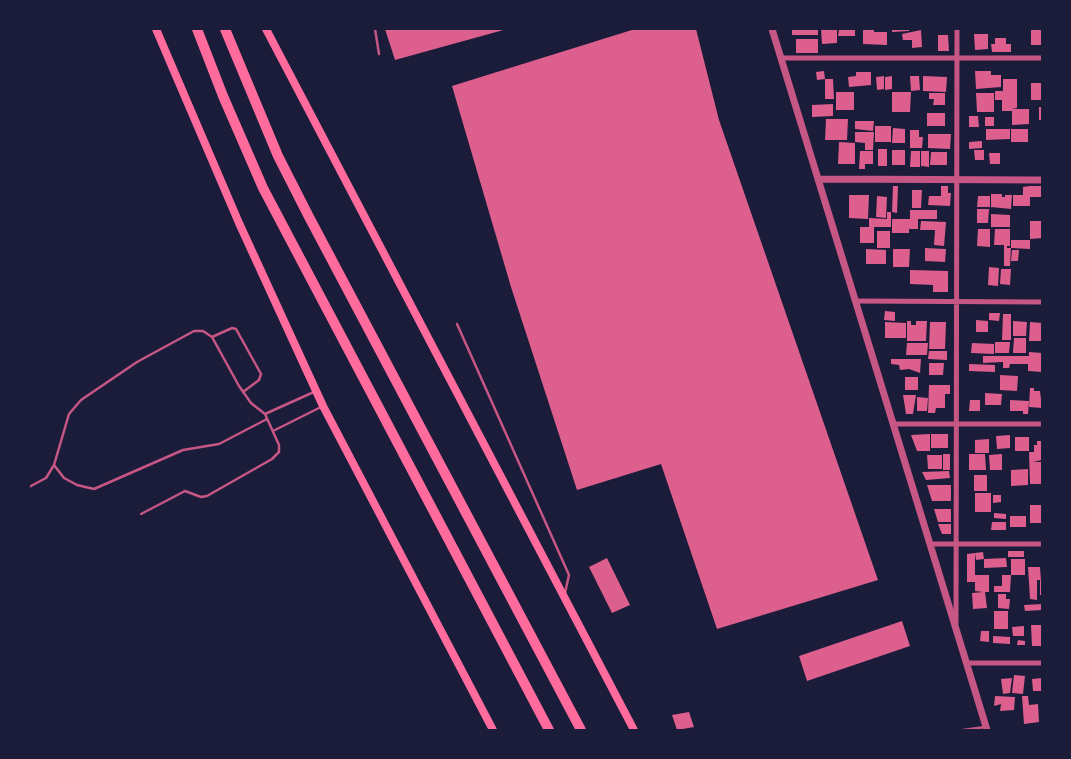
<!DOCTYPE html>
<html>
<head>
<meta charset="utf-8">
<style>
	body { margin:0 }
	#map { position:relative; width:1071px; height:759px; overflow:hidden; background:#1b1b3a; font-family:"Fira Sans Condensed",sans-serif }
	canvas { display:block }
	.frame { position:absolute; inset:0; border:30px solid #1b1b3a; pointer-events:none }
</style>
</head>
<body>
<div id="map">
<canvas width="1071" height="759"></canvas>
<div class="frame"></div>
</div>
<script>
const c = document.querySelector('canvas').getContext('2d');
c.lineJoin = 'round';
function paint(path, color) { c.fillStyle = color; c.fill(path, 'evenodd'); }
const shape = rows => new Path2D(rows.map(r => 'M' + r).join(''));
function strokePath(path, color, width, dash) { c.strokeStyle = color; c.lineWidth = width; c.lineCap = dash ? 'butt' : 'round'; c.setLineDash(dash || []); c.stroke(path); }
paint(shape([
	[385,29,507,29,395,60],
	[635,29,696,29,719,120,878,580,717,629,661,464,577,490,511,287,452,86],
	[792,29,818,29,818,35,792,35],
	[821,29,837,29,837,43,822,44],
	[839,29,855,29,855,36,838,36],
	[863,29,874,29,874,32,887,32,887,45,863,44],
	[892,29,909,29,909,31,892,32],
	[1031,29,1042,29,1042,45,1031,45],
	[921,30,922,47,912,48,912,40,903,40,902,34],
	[974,34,988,34,988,49,975,50],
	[938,35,948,35,949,51,938,51],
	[995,38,1006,38,1006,44,1011,44,1011,52,992,52,991,44,995,44],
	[796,39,818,39,818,53,796,53],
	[824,71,825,79,817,80,816,72],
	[975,71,991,71,991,75,1001,75,1001,87,976,89],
	[856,72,871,72,871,85,849,87,848,77,856,76],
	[884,76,884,89,877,90,876,77],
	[892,76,892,89,885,90,885,77],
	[910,76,919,76,920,90,911,91],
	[923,76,947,77,946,92,923,91],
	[825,79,833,79,834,99,825,99],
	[1003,79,1017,79,1017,108,1012,109,1029,109,1029,124,1012,125,1012,111,1002,111,1002,100,995,100,995,91,1012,91,1003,91],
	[1031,83,1042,83,1042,100,1031,100],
	[836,92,854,92,854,110,836,110],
	[892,92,911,92,910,112,892,112],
	[929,93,945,93,945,105,933,105,934,99,929,99],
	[976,93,994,93,994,112,977,112],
	[833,104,833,116,812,117,812,105],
	[1039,107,1042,107,1042,120,1039,120],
	[927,113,945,113,945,126,927,126],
	[969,116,978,116,979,127,969,127],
	[985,117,994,117,994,126,985,126],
	[826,119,848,119,847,140,825,140],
	[855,121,874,121,873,131,855,129],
	[875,126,891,126,891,142,875,142],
	[893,128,905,129,905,143,892,143],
	[986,129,1010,129,1010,139,986,140],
	[1011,129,1028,129,1028,142,1011,142],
	[910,130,919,130,919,137,923,137,922,148,910,148],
	[855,132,874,132,873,150,865,150,865,143,855,142],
	[928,134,951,134,950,149,928,148],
	[982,141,982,148,969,149,969,142],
	[839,142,855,143,855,164,838,164],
	[878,149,887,149,887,166,878,166],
	[892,150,905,150,905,165,892,165],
	[974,150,984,150,984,160,975,160],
	[860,151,873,151,873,164,865,164,865,169,859,169],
	[911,151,920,151,920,167,910,167],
	[921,151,929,151,929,167,921,166],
	[931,152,947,152,947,165,930,165],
	[989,153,1000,153,1000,164,990,164],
	[893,186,898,186,897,213,892,212],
	[941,186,948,186,948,193,951,193,950,206,928,205,929,196,941,196],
	[1030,186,1042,186,1042,197,1030,197,1030,206,1013,206,1013,195,1023,195,1023,187],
	[912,190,922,190,921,208,912,208],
	[991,194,1002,194,1002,197,1005,197,1005,195,1012,195,1011,209,991,207],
	[849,195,869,195,868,219,849,218],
	[877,196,887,197,886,218,876,217],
	[978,196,990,196,990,207,977,207],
	[977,209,989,209,988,223,977,223],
	[910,210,937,210,937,219,918,219,918,229,909,229,909,233,892,233,892,219,910,219],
	[887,212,891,212,891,227,869,227,869,218,887,219],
	[991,214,1010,215,1010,227,991,227],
	[921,221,946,222,944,246,934,245,935,230,920,230],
	[1030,221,1042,221,1042,238,1030,239],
	[860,227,874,227,874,243,860,243],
	[978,229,990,229,990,247,977,246],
	[995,229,1010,229,1010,246,1007,246,1007,248,1011,248,1010,266,1004,266,1004,245,994,245],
	[877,231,890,231,890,248,877,248],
	[1011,240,1030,240,1030,249,1011,248],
	[925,248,946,249,945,262,925,261],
	[866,249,886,250,886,264,866,264],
	[893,249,910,249,909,267,893,267],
	[1012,250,1019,250,1018,261,1011,261],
	[989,267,999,268,998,286,988,285],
	[1001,269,1011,269,1010,285,1000,284],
	[910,270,948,271,948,292,933,292,933,285,910,284],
	[885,311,895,312,895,321,884,320],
	[989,313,1000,313,999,321,989,320],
	[1003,314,1011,314,1011,340,1002,340],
	[976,320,988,321,988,332,976,332],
	[907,321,911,321,911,325,916,325,916,321,927,321,926,341,907,341],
	[1013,321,1027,322,1026,336,1013,336],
	[885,322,906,323,906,338,885,338],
	[930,322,946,322,945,349,929,349],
	[1030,322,1042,323,1042,341,1029,341],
	[1014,338,1026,338,1026,353,1013,353],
	[995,342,1010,342,1009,353,995,353],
	[907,343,928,343,927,355,906,355],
	[972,343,994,344,994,354,971,353],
	[929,351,947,351,947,360,928,359],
	[1029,352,1042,353,1042,372,1028,371,1028,364,1010,364,1009,368,1003,368,1003,362,983,363,983,356,1029,356],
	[891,359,921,359,920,373,909,369,900,370,899,365,891,364],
	[929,363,944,363,943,375,929,375],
	[969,364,995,365,995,372,969,371],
	[1000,375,1018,376,1017,391,1000,390],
	[905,377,918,377,918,390,905,390],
	[929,385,950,385,950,394,945,394,945,408,936,408,935,413,928,413],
	[1030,388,1034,388,1034,391,1040,391,1042,408,1029,407],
	[985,393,1002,394,1001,405,985,405],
	[903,395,916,395,913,414,906,414],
	[917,397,928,398,927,411,917,411],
	[970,400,980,400,980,411,969,411],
	[1010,400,1029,401,1028,414,1023,414,1023,411,1010,411],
	[930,434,930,451,917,451,911,435],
	[931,434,948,434,948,448,931,448],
	[1010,435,1010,448,997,449,996,436],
	[1015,437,1029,437,1029,451,1015,451],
	[989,439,989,453,975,453,975,440],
	[1037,441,1042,441,1042,460,1033,462,1042,462,1042,484,1030,484,1029,452,1034,452,1034,445,1037,445],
	[943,454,950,454,950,470,943,470],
	[969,454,985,454,986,470,969,470],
	[1002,454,1002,470,990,470,989,455],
	[927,455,942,455,942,469,928,469],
	[1028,469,1028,485,1011,486,1011,470],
	[949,471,950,478,926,480,922,472],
	[974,475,987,475,987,491,974,491],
	[927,485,951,485,951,501,932,501],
	[975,493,991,493,991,512,975,512],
	[993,495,1001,495,1001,502,993,503],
	[1030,505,1042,505,1042,523,1030,523],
	[934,509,951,509,951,522,938,522],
	[994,513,1006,514,1006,519,994,518],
	[1010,516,1026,516,1026,527,1010,527],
	[992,522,1006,522,1006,530,991,530],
	[938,524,951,524,951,534,942,534],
	[1008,551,1024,551,1024,557,1008,557],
	[983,552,984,559,976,560,975,553],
	[975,553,975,575,989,575,989,592,985,592,987,608,973,609,972,593,983,592,975,591,975,582,967,582,967,554],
	[607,558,630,605,612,613,589,567],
	[1006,558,1007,567,984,568,984,559],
	[1011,559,1025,559,1025,575,1011,575],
	[1028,567,1040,567,1042,595,1040,595,1040,580,1037,580,1037,600,1030,599],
	[1002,575,1011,575,1010,592,994,592,994,586,1002,586],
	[998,594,1006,594,1006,599,1010,599,1009,609,998,608],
	[1042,604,1042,610,1025,611,1024,605],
	[994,611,1008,611,1008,629,994,629],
	[902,621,910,646,807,681,799,656],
	[1031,625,1041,625,1041,646,1032,646],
	[1024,626,1024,636,1013,636,1012,627],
	[981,631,989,631,989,642,980,641],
	[993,636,1010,637,1010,644,993,643],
	[1018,640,1025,641,1025,645,1017,645],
	[1014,675,1025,676,1023,694,1012,693],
	[1012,678,1010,693,1003,694,1001,679],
	[1042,678,1042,691,1033,691,1032,679],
	[995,696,1015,697,1014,710,1000,711,1001,704,994,706],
	[1022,696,1028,696,1029,705,1038,704,1039,722,1024,724],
	[689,712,694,727,677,730,672,715]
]), '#dd5f8e');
strokePath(shape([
	[375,29,379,54],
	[457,324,569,575,565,593],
	[212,337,232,328,236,329,261,374,259,380,243,392],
	[265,414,316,391],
	[273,431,321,407],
	[54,465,64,478,77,485,94,489,183,450,219,444,267,419],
	[29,487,46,478,54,465,69,414,81,400,137,362,194,331,203,331,212,337,239,386,251,403,265,414,279,445,279,452,272,459,207,496,201,497,185,491,141,514],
	[963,730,985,727]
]), '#c65784', 2.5);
strokePath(shape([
	[781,58,1042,58],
	[856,301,1042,302],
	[893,424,1042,424],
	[930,544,1042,544],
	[956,623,957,29],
	[967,663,1042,663]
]), '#c65784', 5);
strokePath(shape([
	[772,29,987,730],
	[818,179,1042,180]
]), '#c65784', 7);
strokePath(shape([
	[156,29,239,223,323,406,493,730],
	[266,29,634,730]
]), '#ff6b9d', 8);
strokePath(shape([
	[197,29,223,96,263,188,549,730],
	[225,29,278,156,308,215,581,730]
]), '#ff6b9d', 10);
</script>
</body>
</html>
